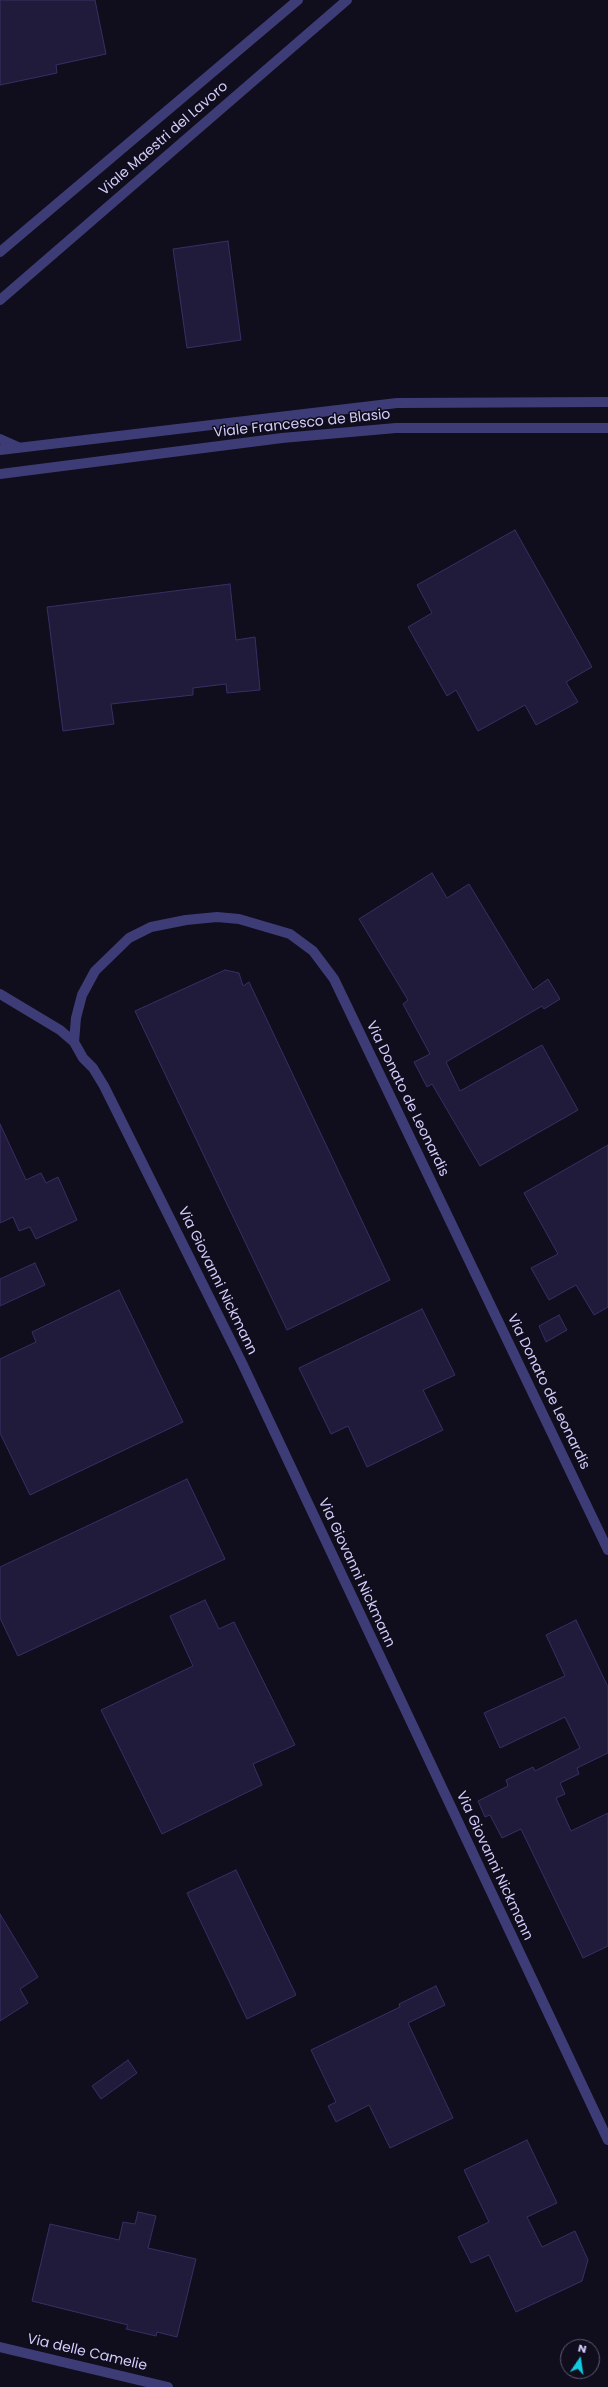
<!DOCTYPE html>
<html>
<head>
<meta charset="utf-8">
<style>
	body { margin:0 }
	#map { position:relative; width:608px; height:2387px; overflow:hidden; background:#100d1c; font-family:Poppins,sans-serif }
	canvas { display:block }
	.north { position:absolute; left:560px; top:2339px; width:40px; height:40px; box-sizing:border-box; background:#100d1c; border:1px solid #5e5975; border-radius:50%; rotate:13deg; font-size:11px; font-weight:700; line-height:16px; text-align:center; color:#d2ccfb }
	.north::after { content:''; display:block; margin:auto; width:14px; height:18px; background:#12cbe1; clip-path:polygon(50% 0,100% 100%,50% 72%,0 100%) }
</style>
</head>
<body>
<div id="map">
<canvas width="608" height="2387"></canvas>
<div class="north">N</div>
</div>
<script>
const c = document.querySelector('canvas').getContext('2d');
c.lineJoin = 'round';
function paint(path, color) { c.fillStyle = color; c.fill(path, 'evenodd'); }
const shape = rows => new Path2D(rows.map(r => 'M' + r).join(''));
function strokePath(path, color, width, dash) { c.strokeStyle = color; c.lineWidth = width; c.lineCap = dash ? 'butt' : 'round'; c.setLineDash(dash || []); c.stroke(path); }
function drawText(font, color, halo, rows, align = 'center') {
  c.font = font + ' Poppins,sans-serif'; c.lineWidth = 3; c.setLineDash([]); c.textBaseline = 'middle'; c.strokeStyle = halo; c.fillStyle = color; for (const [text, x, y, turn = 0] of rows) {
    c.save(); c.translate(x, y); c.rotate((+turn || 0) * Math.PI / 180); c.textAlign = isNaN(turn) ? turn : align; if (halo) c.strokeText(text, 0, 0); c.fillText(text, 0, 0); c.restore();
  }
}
const building = shape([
	[0,0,95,0,106,54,56,65,57,73,0,85,0,0],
	[228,241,241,340,187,348,173,249,228,241],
	[515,530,592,667,566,682,578,702,536,725,525,705,478,731,456,690,447,696,408,627,432,613,417,585,515,530],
	[230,584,236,640,255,637,260,690,227,693,226,684,193,688,193,695,111,704,114,724,63,731,47,607,230,584],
	[432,873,447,898,469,884,533,990,548,979,560,999,544,1009,542,1006,446,1062,460,1091,542,1045,578,1110,480,1166,432,1084,427,1087,414,1062,430,1054,403,1004,408,1000,359,919,432,873],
	[225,970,239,973,243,986,249,982,390,1280,287,1330,135,1011,225,970],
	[0,1124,26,1180,41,1173,46,1183,58,1177,77,1220,36,1239,30,1227,19,1231,13,1217,0,1223,0,1124],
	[608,1145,608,1307,594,1315,576,1285,549,1300,531,1268,558,1254,524,1193,608,1145],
	[35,1263,45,1285,0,1306,0,1279,35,1263],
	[119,1290,183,1422,30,1495,0,1433,0,1359,36,1342,32,1332,119,1290],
	[422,1309,455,1375,423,1390,443,1430,367,1467,348,1426,331,1434,299,1368,422,1309],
	[559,1315,567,1330,546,1342,539,1326,559,1315],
	[187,1479,225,1559,18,1656,0,1618,0,1567,187,1479],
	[205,1600,219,1629,234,1622,295,1745,253,1764,262,1785,162,1834,101,1710,193,1666,170,1616,205,1600],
	[576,1620,608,1687,608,1753,577,1768,579,1774,560,1783,565,1794,556,1798,571,1831,608,1813,608,1946,583,1958,521,1829,502,1838,490,1815,485,1817,478,1801,508,1786,506,1780,533,1767,535,1771,580,1748,565,1717,500,1748,484,1713,565,1676,546,1635,576,1620],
	[236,1870,296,1995,247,2019,187,1893,236,1870],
	[0,1914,38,1977,20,1989,28,2003,0,2021,0,1914],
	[436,1986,445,2005,408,2023,453,2118,390,2148,369,2105,336,2122,328,2106,336,2102,311,2050,400,2007,399,2004,436,1986],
	[128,2060,137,2073,101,2099,92,2086,128,2060],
	[527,2140,557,2203,527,2217,542,2247,575,2231,588,2260,582,2281,516,2312,489,2255,471,2263,458,2237,489,2222,464,2170,527,2140],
	[138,2212,156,2216,148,2248,196,2259,177,2337,157,2332,156,2336,126,2329,128,2325,32,2301,50,2224,119,2240,123,2222,135,2224,138,2212]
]);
paint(building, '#211b3b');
strokePath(building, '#3a2e65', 1);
strokePath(shape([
	[0,252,298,0],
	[0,300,347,0],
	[0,439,18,447],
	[0,450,397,403,608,402],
	[0,474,282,438,396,428,608,428],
	[0,994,60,1030,74,1042,83,1058,93,1068,104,1086,242,1363,608,2140],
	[74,1042,76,1018,82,995,95,971,129,938,151,927,186,920,217,917,239,919,290,934,313,951,334,979,608,1550],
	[0,2347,168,2387]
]), '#3e3c77', 10);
drawText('14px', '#d2ccfb', '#100d1c', [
	["Viale Maestri del Lavoro",164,139,-41],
	["Viale Francesco de Blasio",302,424,-6],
	["Via Donato de Leonardis",407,1099,64],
	["Via Giovanni Nickmann",217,1281,64],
	["Via Donato de Leonardis",548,1392,64],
	["Via Giovanni Nickmann",356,1573,65],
	["Via Giovanni Nickmann",494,1866,65],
	["Via delle Camelie",87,2353,13]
]);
</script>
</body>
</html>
